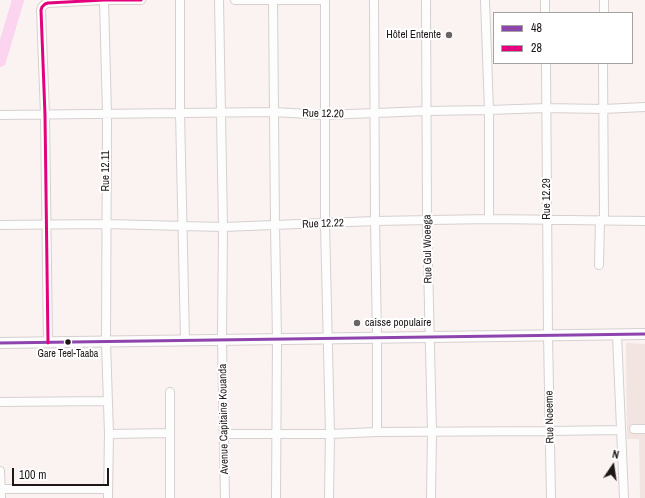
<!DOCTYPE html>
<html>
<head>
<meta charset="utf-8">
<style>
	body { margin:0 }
	#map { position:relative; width:645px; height:498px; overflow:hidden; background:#faf3f2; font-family:"Archivo Narrow",sans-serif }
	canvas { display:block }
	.legend { position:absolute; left:493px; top:12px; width:140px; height:52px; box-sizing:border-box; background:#fff; border:1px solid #a5a3a2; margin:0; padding:5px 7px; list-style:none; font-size:12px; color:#1d1817 }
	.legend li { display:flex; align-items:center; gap:8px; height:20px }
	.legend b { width:20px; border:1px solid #a5a3a2 }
	.north { position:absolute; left:593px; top:446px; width:40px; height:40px; -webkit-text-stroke:3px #fff; paint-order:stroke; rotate:13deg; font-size:11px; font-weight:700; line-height:16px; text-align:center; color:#1d1817 }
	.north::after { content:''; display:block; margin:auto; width:14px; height:18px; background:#1d1817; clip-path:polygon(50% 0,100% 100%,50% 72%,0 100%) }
	.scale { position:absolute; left:12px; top:468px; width:97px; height:18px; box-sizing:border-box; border:2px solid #1d1817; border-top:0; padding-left:5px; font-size:12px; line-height:14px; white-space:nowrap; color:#1d1817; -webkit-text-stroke:3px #fff; paint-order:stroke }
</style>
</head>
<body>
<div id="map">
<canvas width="645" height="498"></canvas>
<ul class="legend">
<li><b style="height:5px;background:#8e44ad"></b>48</li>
<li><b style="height:5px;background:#e5007d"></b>28</li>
</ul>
<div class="north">N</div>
<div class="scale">100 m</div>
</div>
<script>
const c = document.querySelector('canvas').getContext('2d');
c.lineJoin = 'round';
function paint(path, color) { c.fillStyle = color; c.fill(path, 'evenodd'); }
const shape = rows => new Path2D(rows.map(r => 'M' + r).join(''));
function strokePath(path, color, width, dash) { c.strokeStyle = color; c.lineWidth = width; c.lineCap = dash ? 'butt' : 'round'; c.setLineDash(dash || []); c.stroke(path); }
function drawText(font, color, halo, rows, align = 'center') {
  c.font = font + ' "Archivo Narrow",sans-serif'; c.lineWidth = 4; c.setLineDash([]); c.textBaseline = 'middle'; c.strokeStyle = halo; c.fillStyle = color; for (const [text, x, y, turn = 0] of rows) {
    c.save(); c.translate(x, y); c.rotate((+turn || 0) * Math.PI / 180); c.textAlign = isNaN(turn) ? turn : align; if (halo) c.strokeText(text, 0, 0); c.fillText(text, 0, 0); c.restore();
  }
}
paint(shape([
	[626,343,645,344,645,498,640,498,639,439,627,439]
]), '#f2e4e1');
strokePath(shape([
	[0,61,18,0]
]), '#fbd4f0', 12);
const minor = shape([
	[104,0,107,114,106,342,109,434,108,498],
	[180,0,180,113,185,340],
	[219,0,223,227,222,340,225,498],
	[235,0,325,0],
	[273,0,275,225,277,339,276,498],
	[325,0,325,224,330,434,329,498],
	[374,0,375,221,377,338,377,432],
	[426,0,427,221,432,432,431,498],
	[485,0,489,110,489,219],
	[545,0,545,13],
	[604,13,604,0],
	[546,63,548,335,551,498],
	[603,63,604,220],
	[0,115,274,112,325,115,426,111,489,110,546,108,603,109,645,107],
	[0,225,106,224,223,227,375,221,489,219,645,221],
	[599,265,600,220],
	[617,335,624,498],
	[48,343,45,115,41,10,42,7,45,4,48,3,104,0,141,0],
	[170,392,170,498],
	[0,402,108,401],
	[634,429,645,429],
	[109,434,169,433],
	[224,434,330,434,377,432,550,431,621,430],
	[0,471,1,498],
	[1,489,108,489]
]);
const major = shape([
	[0,343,645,334]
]);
strokePath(minor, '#d6d0cf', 10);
strokePath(major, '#d6d0cf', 12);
strokePath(minor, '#fefdfd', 8);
strokePath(major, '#fefdfd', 10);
strokePath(shape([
	[0,343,645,334]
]), '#8e44ad', 3);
strokePath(shape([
	[48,343,45,115,41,10,42,7,45,4,48,3,104,0,141,0]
]), '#e5007d', 3);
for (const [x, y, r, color] of [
	[449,35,4,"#6a6564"],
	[357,323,4,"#6a6564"],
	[68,342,3.5,"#1d1817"]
]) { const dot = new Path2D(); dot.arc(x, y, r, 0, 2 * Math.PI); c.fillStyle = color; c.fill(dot); strokePath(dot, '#fff', 1.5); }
drawText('10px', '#1d1817', '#fff', [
	["Gare Teel-Taaba",68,354]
]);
drawText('11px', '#1d1817', '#fff', [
	["Hôtel Entente",441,35],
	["caisse populaire",365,323,"left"]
], 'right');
drawText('11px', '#1d1817', '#fff', [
	["Rue 12.20",323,114,1],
	["Rue 12.11",106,171,-90],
	["Rue 12.29",547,199,-90],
	["Rue 12.22",323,224,-2],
	["Rue Gul Woeega",428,249,-91],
	["Rue Noeeme",550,417,-91],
	["Avenue Capitaine Kouanda",224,419,-91]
]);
</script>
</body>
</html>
